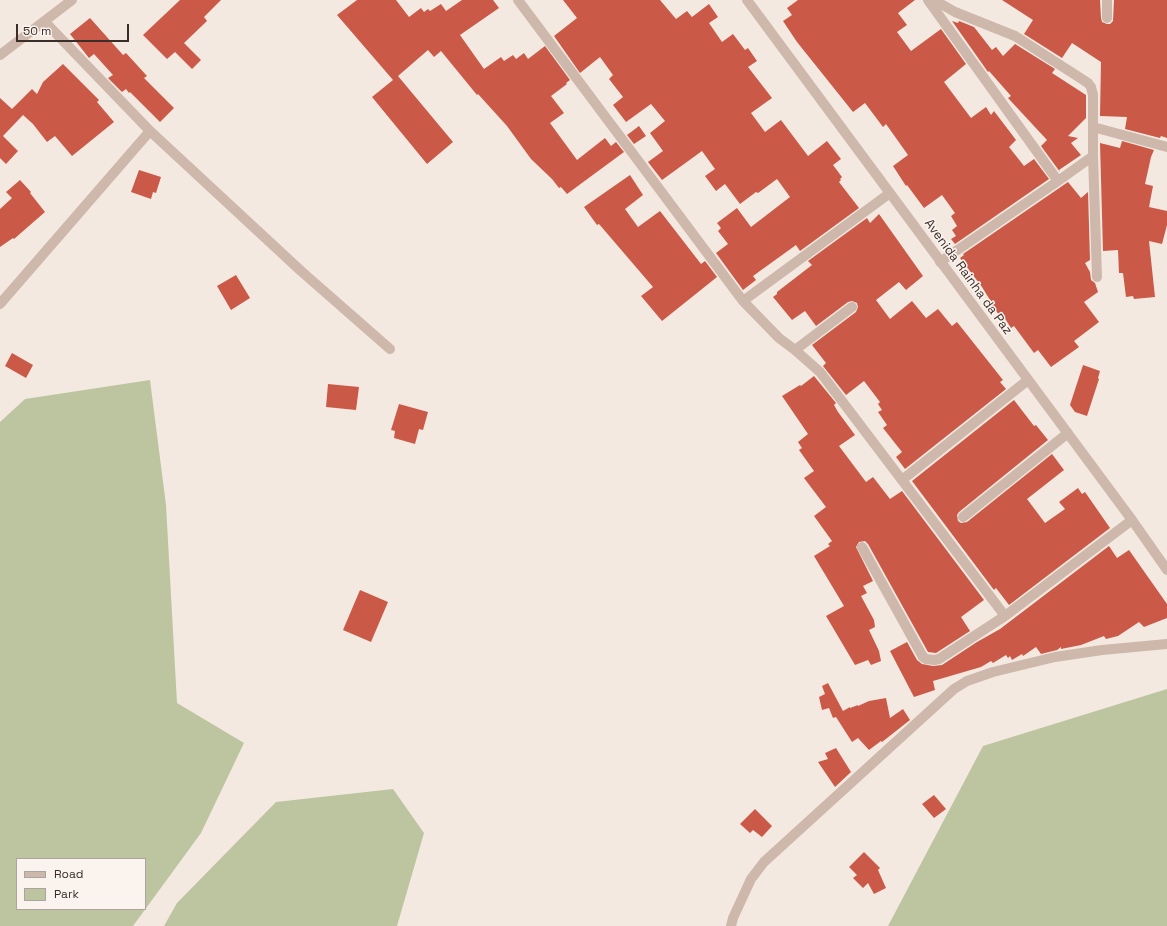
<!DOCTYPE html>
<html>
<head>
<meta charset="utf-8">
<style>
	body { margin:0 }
	#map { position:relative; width:1167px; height:926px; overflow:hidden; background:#f4e9e0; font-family:"Space Grotesk",sans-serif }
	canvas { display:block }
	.legend { position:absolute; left:16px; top:858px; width:130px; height:52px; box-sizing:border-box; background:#fbf3ed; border:1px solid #aea49f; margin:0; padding:5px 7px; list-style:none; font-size:12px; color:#3b2e2a }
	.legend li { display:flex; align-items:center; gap:8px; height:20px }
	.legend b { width:20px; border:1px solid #aea49f }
	.scale { position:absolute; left:16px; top:24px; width:113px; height:18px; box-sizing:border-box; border:2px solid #3b2e2a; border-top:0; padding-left:5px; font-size:12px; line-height:14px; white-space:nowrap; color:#3b2e2a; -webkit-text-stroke:3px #fbf3ed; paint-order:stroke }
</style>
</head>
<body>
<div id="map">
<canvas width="1167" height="926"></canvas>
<ul class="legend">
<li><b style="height:5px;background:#ceb7ab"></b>Road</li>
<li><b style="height:11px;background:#bcc59f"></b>Park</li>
</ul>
<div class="scale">50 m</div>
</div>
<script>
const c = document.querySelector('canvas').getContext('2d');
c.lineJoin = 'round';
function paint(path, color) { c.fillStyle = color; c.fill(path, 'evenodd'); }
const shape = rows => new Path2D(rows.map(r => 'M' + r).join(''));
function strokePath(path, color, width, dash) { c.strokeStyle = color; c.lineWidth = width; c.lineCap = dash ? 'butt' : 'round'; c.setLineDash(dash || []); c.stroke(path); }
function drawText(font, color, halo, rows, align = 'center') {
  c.font = font + ' "Space Grotesk",sans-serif'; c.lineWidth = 3; c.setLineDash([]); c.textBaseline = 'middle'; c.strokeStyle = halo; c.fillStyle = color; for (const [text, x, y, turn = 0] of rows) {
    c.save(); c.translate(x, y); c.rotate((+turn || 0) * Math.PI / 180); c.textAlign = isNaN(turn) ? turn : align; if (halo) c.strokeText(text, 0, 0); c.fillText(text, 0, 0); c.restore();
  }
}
paint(shape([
	[150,380,166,505,177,703,244,743,201,833,133,926,0,926,0,422,25,399],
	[17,859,145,859,145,909,17,909],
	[1167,689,1167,926,888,926,983,746],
	[393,789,424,833,397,926,164,926,177,903,276,802]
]), '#bcc59f');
paint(shape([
	[180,0,221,0,204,17,207,21,184,43,201,60,192,69,175,52,167,59,143,35],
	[357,0,396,0,409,17,421,8,424,12,428,9,430,11,441,4,446,11,462,0,493,0,499,8,460,35,484,69,501,57,504,61,513,55,516,59,524,53,528,59,545,46,570,80,566,83,567,84,551,96,564,113,550,123,577,160,605,138,611,146,616,142,624,152,567,194,561,187,559,188,552,179,531,159,507,126,478,94,477,95,441,51,434,57,428,50,398,76,453,142,427,164,372,97,393,80,337,15],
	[563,0,660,0,676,19,687,11,692,17,709,4,718,17,709,23,722,42,733,34,745,50,748,48,757,61,748,67,772,98,751,113,765,132,781,120,808,156,827,141,841,159,833,165,842,177,840,179,841,180,839,182,859,208,800,251,796,245,753,276,756,280,743,290,716,253,728,244,718,231,721,228,717,223,737,208,751,227,790,197,777,179,758,193,756,192,740,204,725,184,716,191,705,176,715,169,702,151,662,180,648,162,663,151,650,133,665,121,651,104,626,122,613,105,623,97,609,79,613,75,600,57,580,73,554,36,577,18],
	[798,0,915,0,898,13,907,25,897,32,911,51,941,29,966,64,944,82,971,118,986,107,991,115,994,111,1016,140,1009,147,1024,166,1034,159,1049,179,955,244,951,239,956,236,952,230,957,226,951,216,955,213,942,195,924,208,907,185,906,186,893,166,908,155,886,124,883,127,865,103,853,112,797,42,783,21,792,15,787,8],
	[1002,0,1100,0,1101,18,1102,22,1107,24,1110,24,1113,21,1114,0,1167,0,1167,138,1161,136,1160,138,1125,129,1127,117,1100,116,1101,62,1072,43,1062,58,1024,34,1033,20],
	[90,18,123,55,126,53,147,76,144,78,174,108,160,122,130,92,129,93,126,89,122,92,108,78,113,75,94,54,89,58,70,34],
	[952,21,958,23,959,21,974,27,992,50,996,47,1003,56,1015,44,1055,69,1052,73,1086,95,1086,118,1068,136,1078,138,1071,143,1081,155,1059,170,1060,172,1041,146,1047,140,1008,98,1011,96,989,71,988,72],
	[63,64,99,100,97,102,114,122,72,156,55,136,47,142,33,124,23,115,3,136,18,151,6,164,0,158,0,98,12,109,32,89,37,94,43,82],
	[639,126,646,136,634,144,627,135],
	[1122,141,1154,150,1151,157,1145,184,1153,186,1149,207,1167,211,1167,225,1162,244,1149,241,1155,297,1134,299,1133,296,1126,297,1123,273,1119,273,1118,250,1103,251,1100,143,1120,148],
	[139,170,161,177,156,193,153,192,151,199,131,192],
	[630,175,643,195,625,209,638,227,660,211,701,264,705,261,717,277,662,321,641,296,653,287,599,224,597,225,584,207],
	[20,180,31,192,30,193,45,212,14,239,13,238,0,247,0,209,12,198,6,192],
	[1068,182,1081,198,1088,192,1090,260,1085,263,1090,272,1091,280,1095,283,1098,292,1084,302,1099,322,1074,341,1079,347,1051,367,1038,350,1034,353,1014,326,1011,328,1004,317,1002,319,989,301,990,300,982,287,960,258,964,255,963,254],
	[879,214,923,276,906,290,899,282,876,300,890,319,912,301,926,318,938,309,952,326,957,322,1003,380,1000,382,1006,389,905,469,896,457,902,452,883,428,887,425,878,412,882,410,878,404,880,402,864,381,846,395,823,366,826,363,812,345,856,312,858,307,857,303,852,301,848,302,816,326,805,311,792,320,773,297,777,294,777,292,812,265,808,261,867,218,870,223],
	[236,275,250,298,231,310,217,286],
	[12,353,33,365,26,378,5,366],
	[1083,365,1100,371,1098,378,1099,379,1087,416,1075,412,1070,405],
	[814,376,836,403,834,405,838,412,855,435,839,446,866,482,873,477,890,499,902,491,984,600,961,617,970,631,936,653,928,652,868,544,865,541,859,542,856,547,873,581,863,586,867,593,861,596,874,620,875,627,869,630,879,651,881,661,871,665,868,660,855,665,826,616,844,606,814,556,830,546,828,544,832,541,814,516,826,507,804,478,814,471,799,450,802,448,798,442,808,434,782,396,800,385,801,386],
	[328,384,359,387,356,410,326,407],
	[1014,400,1034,426,1036,425,1048,440,959,512,957,515,958,521,961,523,967,522,1052,454,1064,470,1027,499,1045,523,1065,509,1059,502,1078,488,1082,494,1085,492,1110,528,1009,605,996,588,994,590,912,481],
	[399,404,428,412,423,430,419,429,415,444,394,438,395,431,391,430],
	[1109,546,1117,558,1129,550,1167,604,1167,618,1144,627,1139,622,1118,636,1106,639,1104,636,1081,645,1061,649,1061,647,1057,650,1041,654,1036,647,1023,656,1022,654,1012,660,1010,656,1008,658,1006,655,993,663,991,661,981,667,933,681,935,690,914,697,890,651,907,642,917,660,922,664,933,666,942,665,977,642,1000,629],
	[360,590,388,602,371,642,343,630],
	[828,683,843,711,850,707,850,708,858,705,858,706,869,701,886,698,890,718,903,709,910,720,882,742,881,741,869,750,858,738,852,742,836,717,833,718,829,708,822,710,819,697,825,694,822,686],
	[836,748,851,772,835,787,818,762,828,759,825,753],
	[934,795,946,809,934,818,922,804],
	[755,809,772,826,762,837,753,830,750,833,740,824],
	[864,852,880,868,878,870,886,888,874,894,868,883,863,888,853,878,857,875,849,867]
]), '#cb5948');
strokePath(shape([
	[518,0,743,301,779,338,795,350,820,372,1005,616],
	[747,0,1132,520,1167,570],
	[928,0,1058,181,1093,156],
	[934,0,955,12,1015,36,1088,83,1091,87,1093,95,1093,156,1097,277],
	[1107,18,1107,0],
	[45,22,150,131,301,271,390,349],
	[0,55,72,0],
	[1093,127,1167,147],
	[940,262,1058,181],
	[743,301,890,193],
	[0,304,150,131],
	[795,350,852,307],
	[902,480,1028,380],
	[963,517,1068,433],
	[862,547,923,657,926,659,934,660,939,659,1005,616,1132,520],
	[731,926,733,918,751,879,764,862,954,689,967,681,993,672,1055,657,1102,650,1167,644]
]), '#ceb7ab', 10);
drawText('13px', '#3b2e2a', '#fbf3ed', [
	["Avenida Rainha da Paz",968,277,54]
]);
</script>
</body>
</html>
